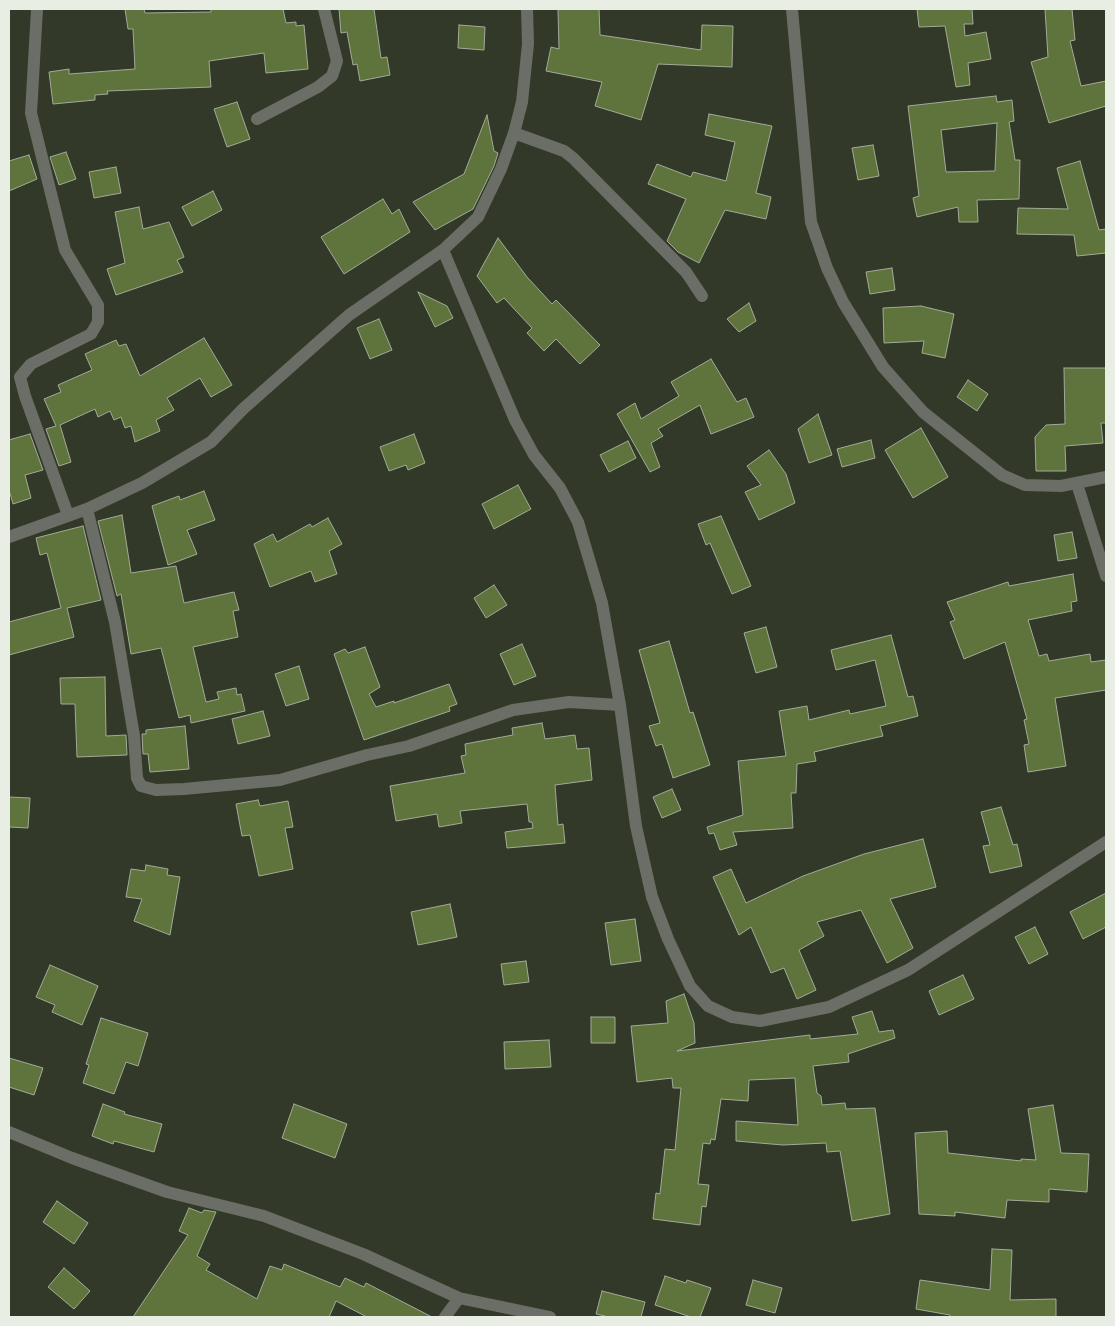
<!DOCTYPE html>
<html>
<head>
<meta charset="utf-8">
<style>
	body { margin:0 }
	#map { position:relative; width:1115px; height:1326px; overflow:hidden; background:#333929; font-family:"DejaVu Sans",sans-serif }
	canvas { display:block }
	.frame { position:absolute; inset:0; border:10px solid #e9eee4; pointer-events:none }
</style>
</head>
<body>
<div id="map">
<canvas width="1115" height="1326"></canvas>
<div class="frame"></div>
</div>
<script>
const c = document.querySelector('canvas').getContext('2d');
c.lineJoin = 'round';
function paint(path, color) { c.fillStyle = color; c.fill(path, 'evenodd'); }
const shape = rows => new Path2D(rows.map(r => 'M' + r).join(''));
function strokePath(path, color, width, dash) { c.strokeStyle = color; c.lineWidth = width; c.lineCap = dash ? 'butt' : 'round'; c.setLineDash(dash || []); c.stroke(path); }
const building = shape([
	[125,9,144,9,145,13,211,12,211,9,283,9,286,23,296,22,296,26,304,25,308,69,266,73,264,53,209,61,211,87,107,91,108,94,95,95,95,100,53,104,49,72,69,69,69,74,135,69,133,29,128,29,125,9],
	[339,9,374,9,381,58,387,57,390,75,360,81,357,64,353,65,347,32,341,33,339,9],
	[558,9,599,9,600,35,701,50,702,25,733,26,732,67,658,64,641,120,595,106,602,82,546,71,551,47,559,49,558,9],
	[917,9,972,9,973,24,964,24,965,36,986,32,991,59,968,63,970,85,956,87,945,26,919,27,917,9],
	[1045,9,1072,9,1075,40,1070,41,1081,86,1106,81,1106,106,1049,123,1031,62,1048,57,1045,9],
	[459,25,485,27,484,50,458,48,459,25],
	[996,96,997,102,1012,100,1014,121,1009,122,1015,160,1020,160,1019,199,977,200,978,222,959,222,958,207,917,217,913,198,919,196,908,106,996,96],
	[997,123,995,171,946,172,941,130,997,123],
	[237,102,250,139,227,147,214,109,237,102],
	[709,114,772,126,756,193,771,197,766,219,725,210,699,263,678,252,667,241,686,199,648,184,657,164,691,177,693,172,726,181,735,142,705,135,709,114],
	[487,115,494,151,498,153,494,166,473,209,435,230,413,202,464,174,487,115],
	[873,145,879,176,858,180,852,148,873,145],
	[66,152,76,179,59,185,50,157,66,152],
	[29,155,37,179,9,191,9,161,29,155],
	[1080,161,1099,230,1106,229,1106,253,1077,256,1074,235,1017,234,1018,208,1068,209,1057,168,1080,161],
	[116,167,121,193,94,198,89,172,116,167],
	[213,191,222,210,192,226,182,207,213,191],
	[383,199,392,214,399,209,410,232,344,274,321,237,383,199],
	[139,207,143,229,169,222,184,257,177,260,183,272,116,295,107,269,125,263,115,212,139,207],
	[498,238,527,277,552,304,556,300,600,345,580,364,556,339,544,351,527,333,532,328,504,298,497,303,477,276,498,238],
	[892,268,895,290,870,294,866,272,892,268],
	[418,292,447,306,453,318,435,327,418,292],
	[749,303,756,321,739,332,727,319,749,303],
	[921,306,954,314,945,358,922,353,924,341,884,343,883,308,921,306],
	[379,319,392,350,370,359,357,328,379,319],
	[204,338,232,385,211,397,200,378,167,398,174,410,156,420,160,431,135,442,131,426,125,428,121,417,114,420,110,411,98,417,95,409,60,425,71,462,59,466,46,429,56,426,44,399,61,392,58,385,92,370,85,354,116,340,119,346,126,344,140,376,204,338],
	[711,359,737,402,746,398,754,417,711,434,700,405,658,429,663,436,651,443,660,467,650,472,617,414,635,403,641,419,679,396,671,382,711,359],
	[1064,368,1106,368,1106,423,1101,423,1103,443,1065,446,1066,471,1036,471,1035,437,1046,425,1065,424,1064,368],
	[968,380,988,394,977,411,957,397,968,380],
	[818,414,832,455,809,463,798,429,818,414],
	[921,428,948,477,913,498,885,450,921,428],
	[30,434,43,470,25,475,31,498,13,504,9,490,9,440,30,434],
	[414,434,425,463,408,470,406,465,389,471,380,447,414,434],
	[871,440,875,458,842,467,837,449,871,440],
	[628,441,636,458,609,472,600,455,628,441],
	[769,450,786,474,795,503,759,520,745,492,761,485,747,466,769,450],
	[518,485,531,509,494,529,482,504,518,485],
	[204,491,215,520,187,530,197,554,168,565,152,506,179,496,180,500,204,491],
	[122,515,131,573,176,566,184,603,234,592,239,610,233,611,238,637,193,647,206,702,219,699,217,692,236,688,237,695,241,694,245,711,191,723,190,715,179,718,161,648,131,654,121,594,117,596,98,521,122,515],
	[721,516,751,586,732,594,710,543,706,545,698,524,721,516],
	[328,518,342,544,329,551,337,574,315,582,311,571,270,587,254,544,273,534,277,542,310,524,312,527,328,518],
	[83,526,101,600,67,608,74,637,9,655,9,622,61,608,47,553,40,555,36,538,83,526],
	[1072,532,1077,558,1058,561,1054,535,1072,532],
	[1073,574,1077,601,1071,602,1072,611,1028,620,1039,656,1047,654,1049,661,1090,654,1091,662,1106,660,1106,690,1055,698,1066,766,1028,772,1024,745,1029,744,1024,720,1027,719,1005,642,964,659,950,622,955,620,947,602,1008,582,1009,586,1073,574],
	[494,585,507,605,486,618,474,598,494,585],
	[766,627,777,667,756,673,744,633,766,627],
	[891,635,908,697,913,696,918,716,880,726,883,736,814,752,816,761,797,764,796,793,791,793,793,828,733,832,737,845,720,850,714,833,709,834,707,827,743,815,738,761,786,756,779,711,807,706,809,720,849,710,850,714,886,706,875,660,836,670,831,650,891,635],
	[669,641,690,713,693,712,710,765,673,778,662,744,656,746,649,726,660,723,639,650,669,641],
	[522,644,536,676,514,685,500,654,522,644],
	[365,647,380,687,369,694,376,707,394,701,394,703,449,684,457,704,449,707,450,711,364,740,334,654,345,649,348,653,365,647],
	[299,666,309,699,286,706,275,674,299,666],
	[105,677,106,736,126,735,127,755,77,757,75,704,61,704,60,678,105,677],
	[263,711,270,736,238,744,232,719,263,711],
	[542,723,545,739,575,735,577,749,589,748,592,780,555,785,558,825,563,824,565,843,507,848,505,832,533,828,532,822,529,822,527,804,460,811,462,823,439,827,437,814,396,821,390,786,465,773,461,756,466,755,465,744,513,735,512,728,542,723],
	[185,726,189,769,150,772,148,754,143,754,142,734,146,734,146,730,185,726],
	[672,789,681,810,662,818,653,797,672,789],
	[9,797,30,798,28,828,9,827,9,797],
	[258,800,260,806,288,801,293,827,285,828,293,869,259,876,250,835,242,836,236,804,258,800],
	[1001,807,1013,845,1017,844,1022,866,990,873,983,846,990,845,981,812,1001,807],
	[923,839,936,887,890,899,913,948,887,963,861,910,817,922,824,936,799,950,816,990,797,999,784,968,771,973,751,927,739,935,713,877,731,869,746,903,803,876,864,854,923,839],
	[146,865,168,869,167,875,180,877,170,935,134,921,142,899,126,897,131,869,145,871,146,865],
	[1106,893,1106,927,1083,939,1070,912,1106,893],
	[450,904,457,937,418,945,411,912,450,904],
	[635,919,641,961,611,965,605,923,635,919],
	[1035,927,1048,954,1029,964,1015,937,1035,927],
	[526,961,529,982,504,985,501,964,526,961],
	[50,965,98,986,82,1025,52,1012,55,1005,36,997,50,965],
	[963,975,974,999,939,1015,929,991,963,975],
	[684,994,694,1023,695,1043,677,1051,810,1035,810,1039,858,1034,852,1017,872,1011,879,1032,893,1030,895,1038,848,1054,849,1062,813,1066,817,1093,821,1096,822,1105,845,1103,846,1109,875,1108,890,1214,852,1221,840,1151,827,1152,826,1143,783,1145,736,1141,736,1121,798,1125,795,1078,749,1080,748,1101,721,1099,715,1140,711,1139,710,1144,703,1143,698,1184,709,1185,706,1207,702,1206,700,1225,653,1219,656,1193,660,1194,665,1149,675,1150,681,1088,673,1088,672,1078,637,1082,631,1026,668,1023,666,1001,684,994],
	[591,1017,615,1017,615,1043,591,1043,591,1017],
	[101,1018,148,1033,138,1066,126,1062,114,1094,83,1083,89,1065,86,1064,101,1018],
	[549,1040,551,1067,505,1069,504,1042,549,1040],
	[9,1058,43,1068,34,1095,9,1087,9,1058],
	[103,1104,125,1112,124,1114,162,1124,154,1152,114,1141,113,1144,92,1136,103,1104],
	[294,1104,347,1124,335,1158,282,1138,294,1104],
	[1053,1105,1061,1153,1089,1154,1087,1192,1049,1189,1049,1202,1007,1200,1005,1218,955,1212,955,1216,919,1214,915,1133,947,1131,948,1153,1021,1161,1021,1159,1036,1160,1028,1109,1053,1105],
	[57,1201,88,1223,74,1244,43,1222,57,1201],
	[189,1208,202,1213,204,1210,216,1212,197,1256,210,1264,206,1270,257,1299,270,1266,282,1270,284,1264,340,1287,345,1278,364,1287,366,1283,432,1317,367,1317,336,1301,329,1317,133,1317,188,1235,179,1231,189,1208],
	[992,1249,1012,1250,1010,1300,1056,1299,1056,1317,949,1317,950,1315,916,1309,920,1280,990,1290,992,1249],
	[64,1268,90,1291,74,1309,48,1287,64,1268],
	[665,1276,686,1283,687,1280,711,1288,700,1317,691,1317,655,1305,665,1276],
	[753,1280,782,1288,775,1313,746,1305,753,1280],
	[602,1291,645,1302,641,1317,609,1317,596,1314,602,1291]
]);
paint(building, '#5f733c');
strokePath(building, '#a3ab98', 1);
strokePath(shape([
	[37,9,31,113,65,250,98,305,98,322,91,334,31,364,20,377,25,396,68,515],
	[792,9,811,222,827,268,843,302,883,367,923,412,1002,475,1025,485,1061,486,1106,477],
	[257,119,318,87,332,76,337,61,324,9],
	[514,133,564,151,573,158,686,272,702,296],
	[443,250,515,420,534,455,560,488,578,522,602,603,620,705,636,826,652,897,668,939,690,986,708,1006,732,1017,760,1021,829,1007,908,970,1106,842],
	[1077,484,1106,576],
	[87,509,115,622,134,736,137,778,141,786,156,790,184,789,280,780,367,755,409,746,513,710,569,702,620,705],
	[9,537,87,509,142,483,211,442,243,409,349,315,443,250,478,217,501,169,514,133,522,102,528,44,527,9],
	[9,1132,72,1158,167,1192,264,1216,363,1254,459,1298,550,1317],
	[445,1317,459,1298]
]), '#6b6e66', 12);
</script>
</body>
</html>
